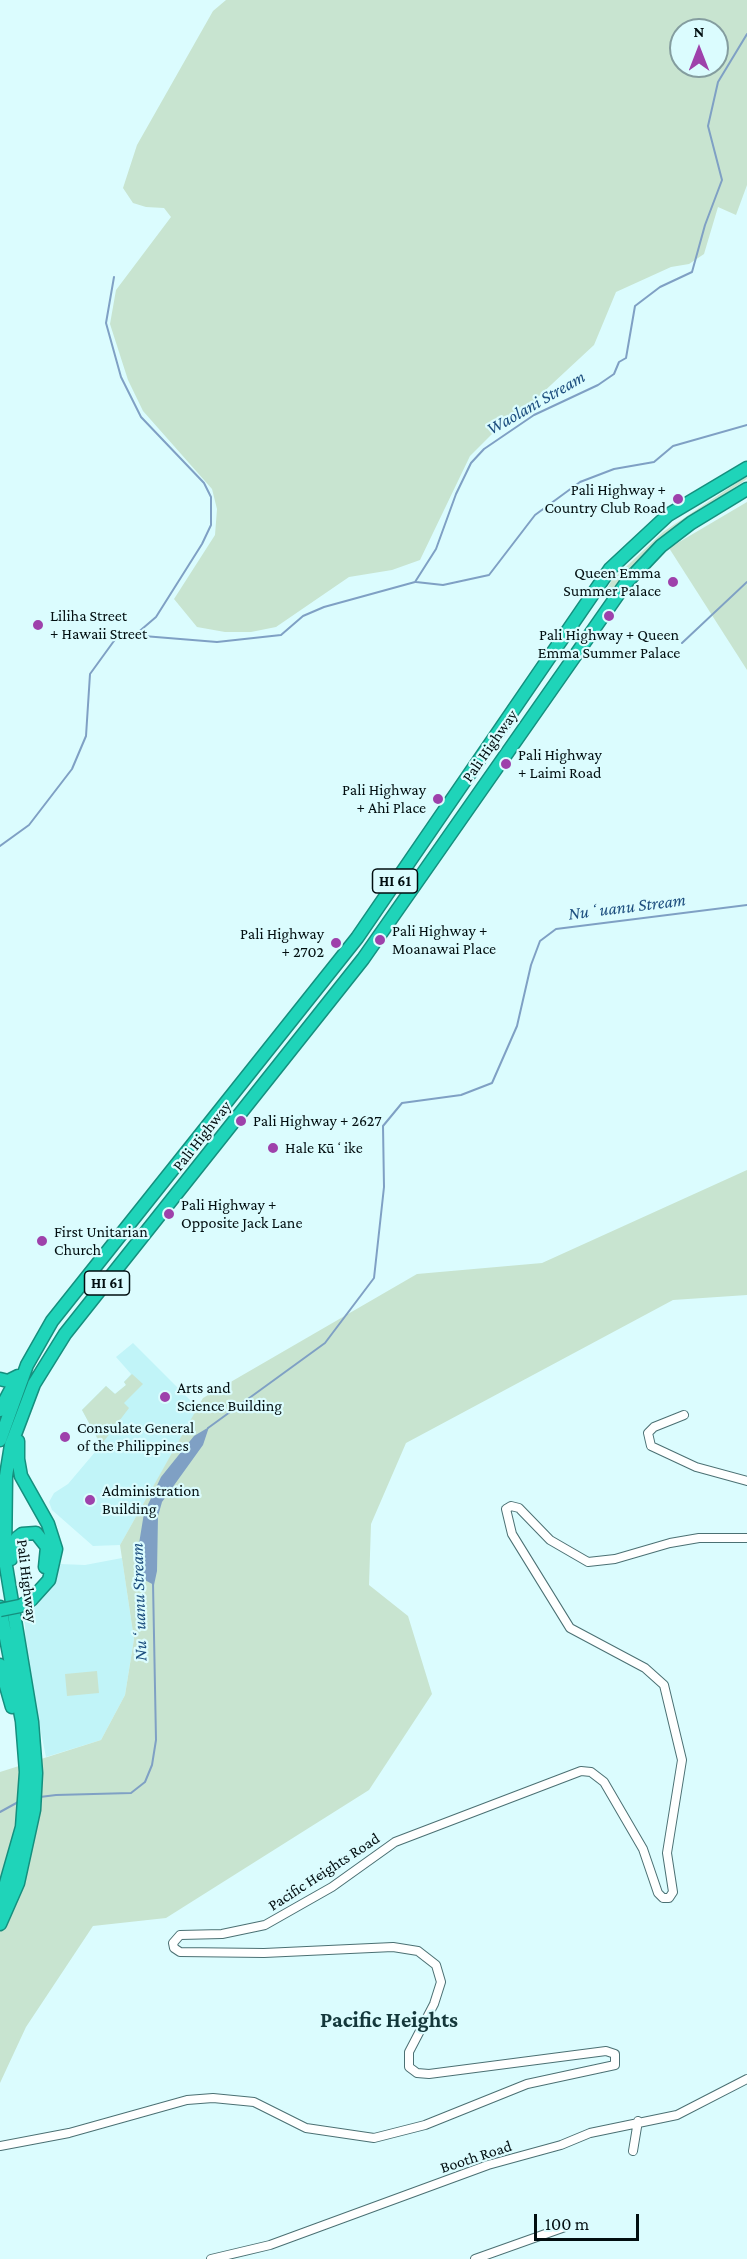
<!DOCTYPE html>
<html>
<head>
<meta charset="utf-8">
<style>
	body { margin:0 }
	#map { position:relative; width:747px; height:2259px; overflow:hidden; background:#dbfcfe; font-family:"Crimson Pro",serif }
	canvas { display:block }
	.north { position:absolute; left:669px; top:18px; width:60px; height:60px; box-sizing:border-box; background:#dbfcfe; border:2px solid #849d9f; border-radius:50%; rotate:0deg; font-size:16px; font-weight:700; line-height:24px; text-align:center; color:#020e10 }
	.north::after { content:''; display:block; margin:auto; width:21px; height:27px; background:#9e41ab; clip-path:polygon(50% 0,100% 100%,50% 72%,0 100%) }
	.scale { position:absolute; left:534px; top:2214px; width:105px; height:27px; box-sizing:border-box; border:3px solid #020e10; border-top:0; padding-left:8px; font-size:18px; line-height:21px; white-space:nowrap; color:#020e10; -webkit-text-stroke:4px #dbfcfe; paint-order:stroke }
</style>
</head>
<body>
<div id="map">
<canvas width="747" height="2259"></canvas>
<div class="north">N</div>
<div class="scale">100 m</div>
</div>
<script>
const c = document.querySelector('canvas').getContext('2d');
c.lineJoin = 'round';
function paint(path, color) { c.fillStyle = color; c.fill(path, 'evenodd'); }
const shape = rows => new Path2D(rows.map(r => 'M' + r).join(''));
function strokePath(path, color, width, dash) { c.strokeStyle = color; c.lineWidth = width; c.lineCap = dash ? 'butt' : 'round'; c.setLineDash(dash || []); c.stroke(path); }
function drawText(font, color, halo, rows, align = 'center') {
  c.font = font + ' "Crimson Pro",serif'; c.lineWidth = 4.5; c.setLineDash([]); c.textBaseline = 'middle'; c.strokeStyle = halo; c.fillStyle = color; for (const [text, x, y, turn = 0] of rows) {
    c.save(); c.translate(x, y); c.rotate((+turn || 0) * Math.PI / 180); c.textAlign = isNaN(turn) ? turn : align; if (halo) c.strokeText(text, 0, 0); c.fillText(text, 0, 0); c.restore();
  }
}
paint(shape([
	[133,1343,198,1408,120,1545,93,1546,52,1510,49,1502,54,1493,68,1484,101,1445,82,1410,106,1386,115,1394,126,1385,124,1382,131,1374,116,1357],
	[122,1558,134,1639,125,1695,101,1740,46,1757,26,1659,25,1625,22,1612,36,1604,48,1591,60,1564,85,1565]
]), '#c1f4f8');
paint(shape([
	[226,0,747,0,747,185,736,215,718,207,704,254,689,264,671,267,616,292,594,345,524,410,492,434,470,456,420,560,392,570,349,577,276,627,251,632,225,632,197,627,174,599,215,535,217,509,212,489,143,411,128,380,110,324,116,290,171,217,164,208,146,207,133,203,123,188,137,145,213,11],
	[681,30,717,30,717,66,681,66],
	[747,476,747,479,686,521,625,575,608,596,602,597,612,580,663,532],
	[747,502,747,670,669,548],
	[747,1170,747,1295,673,1300,406,1443,371,1524,369,1585,408,1616,432,1694,369,1790,166,1918,93,1926,26,2027,0,2083,0,1772,101,1740,125,1695,134,1639,120,1545,203,1398,417,1274,542,1263],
	[132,1374,143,1384,124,1403,129,1408,101,1445,82,1410,106,1386,115,1394,126,1385,124,1382],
	[97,1671,99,1693,67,1696,65,1674]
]), '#c8e4d0');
paint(shape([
	[209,1427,203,1445,162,1502,158,1516,157,1571,154,1585,143,1579,137,1556,144,1513,161,1477,194,1436]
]), '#7fa0c4');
strokePath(shape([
	[114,277,106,323,121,377,141,417,204,483,211,497,211,525,202,544,156,617,135,635],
	[416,582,443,585,489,575,535,515,580,482,614,469,654,462,673,446,747,425],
	[682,643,747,582],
	[0,846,29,825,72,769,86,736,90,674,119,634,217,642,281,635,303,616,324,607,415,582,436,549,456,494,471,463,484,449,534,415,598,385,614,374,619,362,626,358,635,306,660,287,692,272,705,225,722,180,708,126,718,82,747,34],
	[208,1428,325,1343,374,1278,384,1187,383,1126,402,1103,461,1095,492,1083,517,1026,531,965,540,941,556,929,747,905],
	[40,1797,56,1795,131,1793,145,1782,152,1765,156,1740,153,1583],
	[0,1812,20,1801]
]), '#7fa0c4', 2);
const minor = shape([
	[684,1415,654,1427,648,1433,651,1446,696,1467,747,1481],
	[0,2146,69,2133,187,2100,213,2098,254,2102,306,2128,374,2138,425,2125,527,2084,615,2065,615,2054,606,2051,429,2074,417,2073,409,2067,409,2052,434,2004,441,1982,436,1965,418,1951,393,1947,264,1953,180,1952,174,1948,173,1943,180,1935,222,1934,265,1925,332,1887,395,1842,581,1771,591,1772,604,1782,643,1849,658,1893,663,1898,669,1898,673,1892,667,1853,682,1760,664,1685,645,1668,570,1628,512,1534,506,1509,511,1506,519,1508,550,1540,588,1562,615,1559,670,1543,699,1538,747,1538],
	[633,2151,638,2121],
	[211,2259,270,2245,488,2165,561,2145,590,2133,677,2115,747,2079],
	[475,2259,565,2227]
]);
const highway = shape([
	[0,1379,8,1381,18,1376],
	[0,1410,16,1380],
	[0,1440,27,1365,52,1321,357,938,610,569,668,515,747,468],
	[18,1441,18,1459,21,1476,48,1524,56,1549,49,1580,31,1600],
	[11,1559,12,1549,17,1538,22,1534,36,1533,47,1547,45,1567],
	[0,1607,22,1721,26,1772,22,1827,0,1904],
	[0,1665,12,1707],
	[0,1924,18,1883,34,1810,36,1773,32,1722,5,1560,6,1476,11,1445,34,1384,65,1334,363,959,626,583,661,546,691,523,747,489]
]);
strokePath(minor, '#4b7073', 10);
strokePath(highway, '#158f7e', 15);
strokePath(minor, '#fff', 8);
strokePath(highway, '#1fd4b9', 12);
const highwayBridge = shape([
	[0,1610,20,1606,31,1600]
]);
strokePath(highwayBridge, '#158f7e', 15, []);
strokePath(highwayBridge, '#1fd4b9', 12);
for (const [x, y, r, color] of [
	[678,499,6,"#9e41ab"],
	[673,582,6,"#9e41ab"],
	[609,616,6,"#9e41ab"],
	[38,625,6,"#9e41ab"],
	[506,764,6,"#9e41ab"],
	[438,799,6,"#9e41ab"],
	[380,940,6,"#9e41ab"],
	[336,943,6,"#9e41ab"],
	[241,1121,6,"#9e41ab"],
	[273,1148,6,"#9e41ab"],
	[169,1214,6,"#9e41ab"],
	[42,1241,6,"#9e41ab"],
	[165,1397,6,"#9e41ab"],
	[65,1437,6,"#9e41ab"],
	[90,1500,6,"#9e41ab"]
]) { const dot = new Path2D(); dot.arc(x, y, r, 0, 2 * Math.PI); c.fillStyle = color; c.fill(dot); strokePath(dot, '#dbfcfe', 2); }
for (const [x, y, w] of [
	[395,881,45],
	[107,1283,45]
]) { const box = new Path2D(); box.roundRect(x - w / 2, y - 12, w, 24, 4.5); c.fillStyle = '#dbfcfe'; c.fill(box); strokePath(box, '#020e10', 1.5); }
drawText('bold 15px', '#020e10', null, [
	["HI 61",395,881],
	["HI 61",107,1283]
]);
drawText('16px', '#020e10', '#dbfcfe', [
	["Pali Highway +",666,490,"right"],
	["Country Club Road",666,508,"right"],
	["Queen Emma",661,573,"right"],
	["Summer Palace",661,591,"right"],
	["Liliha Street",50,616],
	["+ Hawaii Street",50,634],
	["Pali Highway + Queen",609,635,"center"],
	["Emma Summer Palace",609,653,"center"],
	["Pali Highway",518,755],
	["+ Laimi Road",518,773],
	["Pali Highway",426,790,"right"],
	["+ Ahi Place",426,808,"right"],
	["Pali Highway +",392,931],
	["Moanawai Place",392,949],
	["Pali Highway",324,934,"right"],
	["+ 2702",324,952,"right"],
	["Pali Highway + 2627",253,1121],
	["Hale Kūʻike",285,1148],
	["Pali Highway +",181,1205],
	["Opposite Jack Lane",181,1223],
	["First Unitarian",54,1232],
	["Church",54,1250],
	["Arts and",177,1388],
	["Science Building",177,1406],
	["Consulate General",77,1428],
	["of the Philippines",77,1446],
	["Administration",102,1491],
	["Building",102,1509]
], 'left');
drawText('16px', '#020e10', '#dbfcfe', [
	["Pali Highway",490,746,-55],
	["Pali Highway",202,1136,-52],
	["Pali Highway",27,1581,83],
	["Pacific Heights Road",324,1872,-33],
	["Booth Road",476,2157,-18]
]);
drawText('italic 18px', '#1e4f7f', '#dbfcfe', [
	["Waolani Stream",536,403,-30],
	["Nuʻuanu Stream",627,907,-7],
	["Nuʻuanu Stream",139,1602,-92]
]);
drawText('bold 22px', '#14383b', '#dbfcfe', [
	["Pacific Heights",389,2020]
]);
</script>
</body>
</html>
